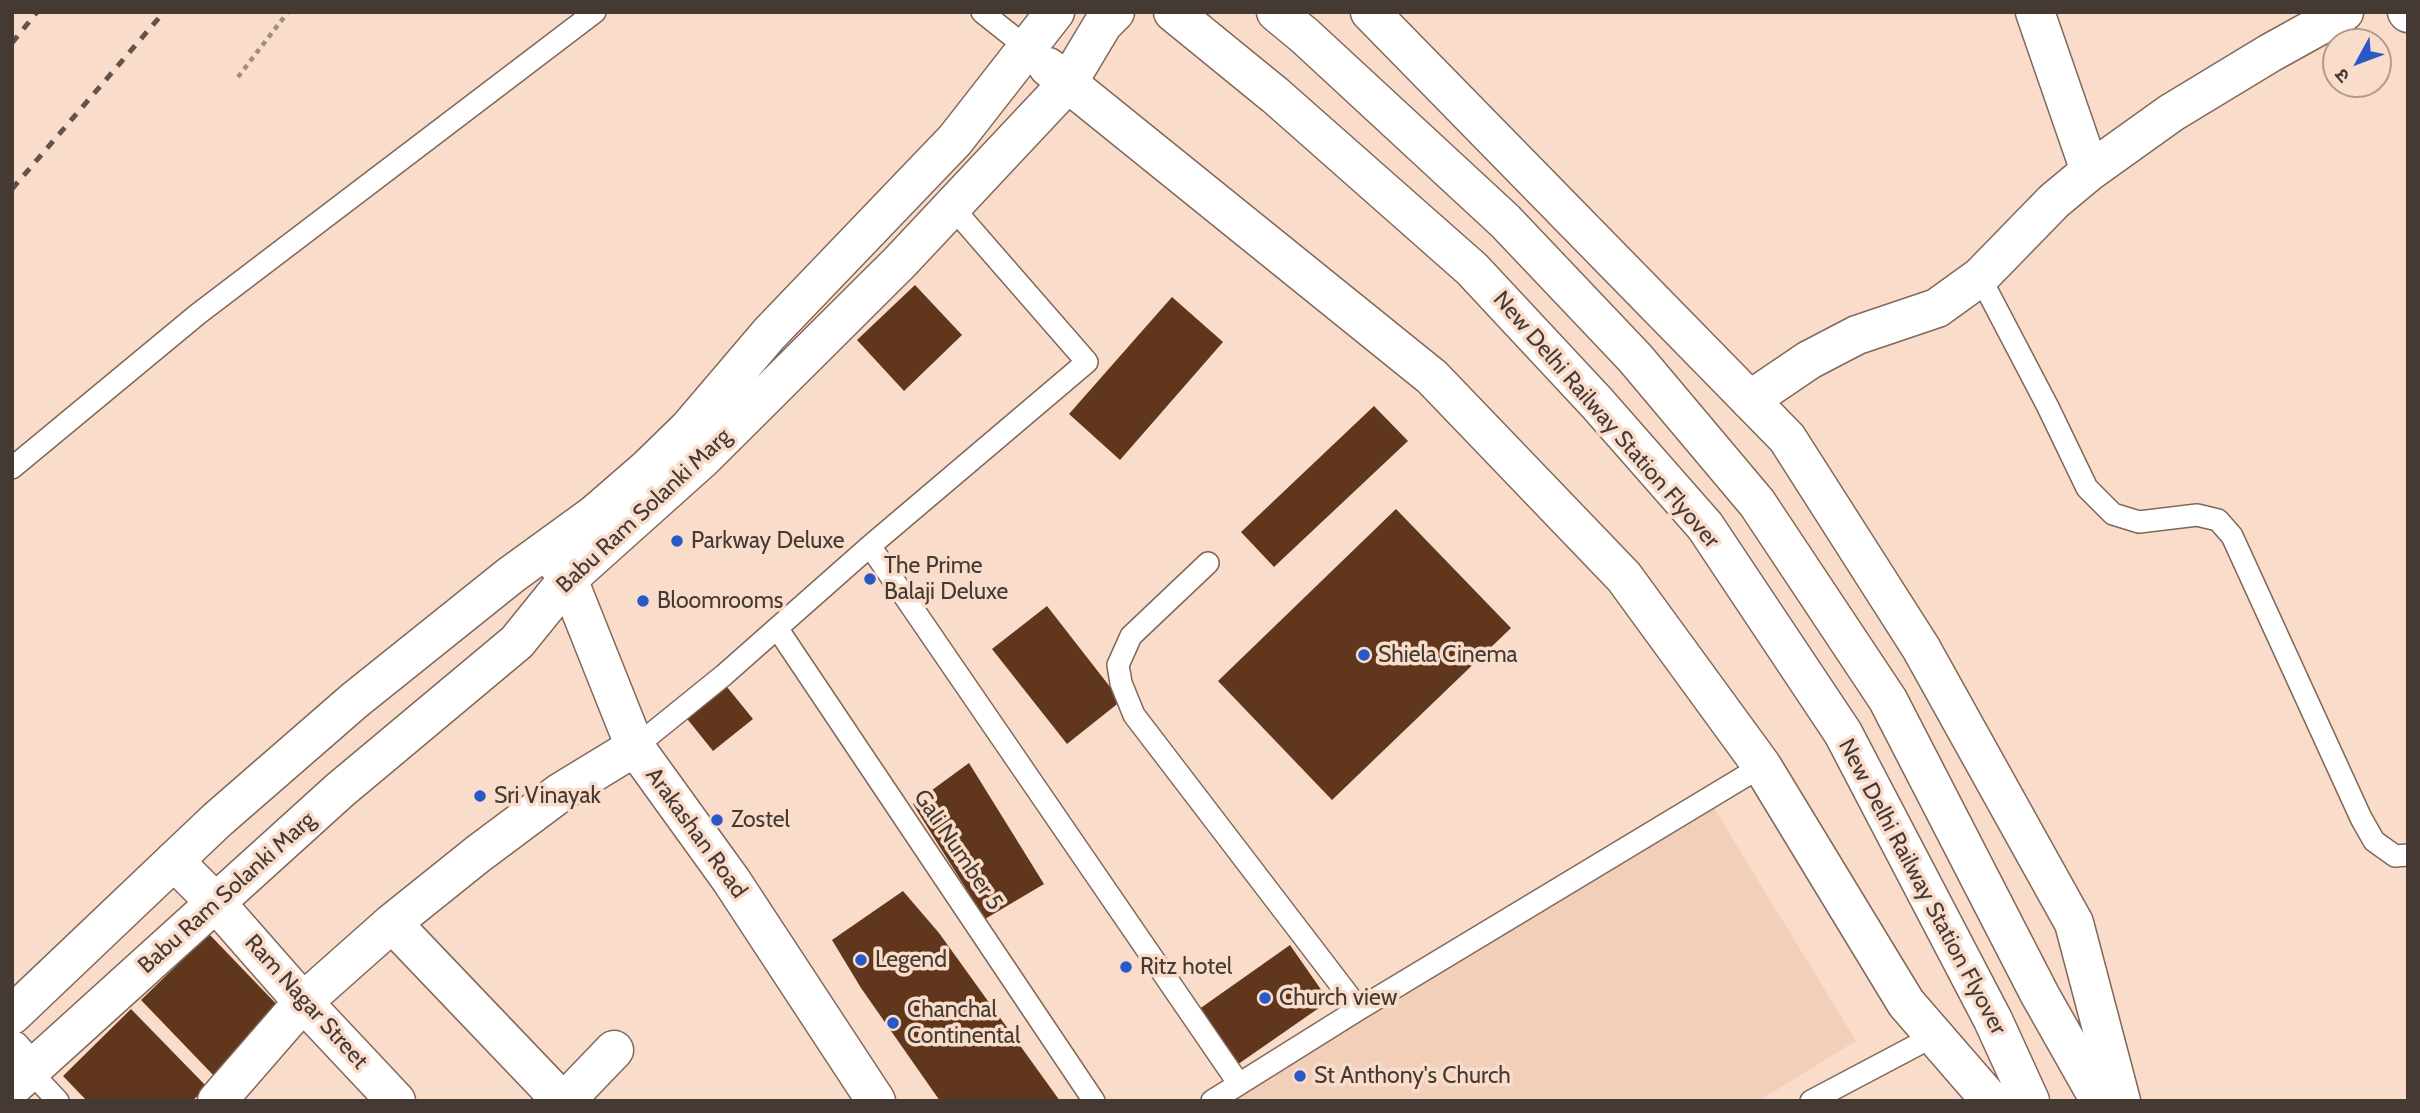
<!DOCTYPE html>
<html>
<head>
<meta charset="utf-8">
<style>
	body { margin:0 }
	#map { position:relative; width:2420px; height:1113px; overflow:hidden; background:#f9dcca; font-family:Cabin,"Noto Sans Devanagari",sans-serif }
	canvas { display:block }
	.frame { position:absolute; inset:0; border:14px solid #453a33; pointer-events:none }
	.north { position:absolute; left:2322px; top:28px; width:70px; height:70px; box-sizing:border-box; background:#f9dcca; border:2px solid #b19b8e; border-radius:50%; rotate:229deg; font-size:19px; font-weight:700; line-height:28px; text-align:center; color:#453a33 }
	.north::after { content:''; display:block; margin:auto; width:24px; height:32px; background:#2959c7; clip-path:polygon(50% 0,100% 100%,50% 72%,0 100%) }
</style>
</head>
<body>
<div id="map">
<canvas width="2420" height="1113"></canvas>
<div class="frame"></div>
<div class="north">उ</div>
</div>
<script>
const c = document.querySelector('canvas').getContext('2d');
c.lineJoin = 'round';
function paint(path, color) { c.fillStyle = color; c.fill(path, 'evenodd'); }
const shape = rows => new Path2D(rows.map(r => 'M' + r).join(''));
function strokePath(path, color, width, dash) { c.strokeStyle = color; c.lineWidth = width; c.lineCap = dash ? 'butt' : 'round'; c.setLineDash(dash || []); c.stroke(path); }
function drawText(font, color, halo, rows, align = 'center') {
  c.font = font + ' Cabin,sans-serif'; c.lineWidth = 7; c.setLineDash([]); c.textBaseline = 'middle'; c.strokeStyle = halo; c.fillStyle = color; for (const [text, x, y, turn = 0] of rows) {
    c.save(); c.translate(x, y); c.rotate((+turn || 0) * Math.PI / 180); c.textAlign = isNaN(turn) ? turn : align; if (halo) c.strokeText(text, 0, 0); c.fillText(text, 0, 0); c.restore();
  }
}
paint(shape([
	[1709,800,1856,1041,1758,1101,1224,1101,1311,1052]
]), '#f1cfb9');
paint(shape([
	[915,285,962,335,904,391,857,340],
	[1172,297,1223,342,1120,460,1069,414],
	[1374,406,1408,441,1274,567,1241,532],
	[1396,509,1511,628,1332,800,1218,681],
	[1047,606,1121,701,1067,744,992,649],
	[723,682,753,719,713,751,684,715],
	[969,763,1044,884,985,919,913,804],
	[903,891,939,933,1060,1101,940,1101,861,988,832,940],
	[209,934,284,1012,216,1078,141,1000],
	[1290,945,1329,1001,1234,1067,1195,1012],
	[131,1009,207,1087,192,1101,87,1101,63,1076]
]), '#60371c');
const service = shape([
	[982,12,1026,47],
	[1980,277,2048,407,2087,488,2113,514,2139,522,2197,515,2218,520,2232,536,2361,818,2374,841,2395,856,2408,855],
	[12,468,198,314,595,12],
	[870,546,1239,1084],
	[1208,563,1131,636,1118,665,1121,683,1134,715,1359,1009],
	[777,628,1094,1101],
	[635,747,724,675,870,546,1087,362,952,207],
	[30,1071,58,1101],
	[1212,1101,1359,1009,1762,766],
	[1811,1101,1934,1036]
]);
const minor = shape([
	[2035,12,2090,171],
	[2407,12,2408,13],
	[1750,400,1809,360,1857,335,1937,308,1980,277,2054,201,2090,171,2171,113,2270,53,2344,12],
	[551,555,568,579,635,747,731,880,876,1101],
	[174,861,216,903,303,1002,396,1101],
	[392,923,562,1101],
	[12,1050,30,1071],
	[217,1101,303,1002,392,923,478,854,561,792,635,747],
	[565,1101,614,1050]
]);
const secondary = shape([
	[1173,12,1276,96,1472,269,1597,403,1705,526,1843,733,1993,1020,2030,1101],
	[1276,12,1305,36,1505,221,1635,358,1757,503,1888,700,2040,995,2100,1101],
	[1370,12,1787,438,1921,648,2074,923,2121,1101],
	[1048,67,1432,377,1624,577,1762,766,1906,1003,1991,1101],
	[12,1015,217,820,355,700,511,575,595,514,648,468,689,428,769,334,955,140,1055,12],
	[12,1087,340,790,517,642,568,579,703,458,900,262,1067,84,1103,24,1115,12]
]);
strokePath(service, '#816859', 24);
strokePath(minor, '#816859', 41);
strokePath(secondary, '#816859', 41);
strokePath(shape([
	[238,77,288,12]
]), '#a18d80', 4.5, [5, 5]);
strokePath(service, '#fff', 21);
strokePath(minor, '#fff', 38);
strokePath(secondary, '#fff', 38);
strokePath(shape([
	[12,43,37,12],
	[12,189,164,12]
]), '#62544c', 5, [9, 9]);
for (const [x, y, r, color] of [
	[677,541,7,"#2959c7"],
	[870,579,7,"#2959c7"],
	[643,601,7,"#2959c7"],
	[1364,655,7,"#2959c7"],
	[480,796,7,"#2959c7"],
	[717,820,7,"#2959c7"],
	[861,960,7,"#2959c7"],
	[1126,967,7,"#2959c7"],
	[1265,998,7,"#2959c7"],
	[893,1023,7,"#2959c7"],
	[1300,1076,7,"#2959c7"]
]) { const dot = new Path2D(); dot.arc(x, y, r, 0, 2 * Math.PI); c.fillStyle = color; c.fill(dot); strokePath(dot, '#f9dcca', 2.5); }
drawText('23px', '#453a33', '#f9dcca', [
	["New Delhi Railway Station Flyover",1606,420,49],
	["Babu Ram Solanki Marg",644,511,-43],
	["Arakashan Road",696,833,54],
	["Gali Number 5",958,850,56],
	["New Delhi Railway Station Flyover",1922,887,62],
	["Babu Ram Solanki Marg",227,893,-42],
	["Ram Nagar Street",306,1002,48]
]);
drawText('23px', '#453a33', '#f9dcca', [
	["Parkway Deluxe",691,541],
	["The Prime",884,566],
	["Balaji Deluxe",884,592],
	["Bloomrooms",657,601],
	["Shiela Cinema",1378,655],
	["Sri Vinayak",494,796],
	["Zostel",731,820],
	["Legend",875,960],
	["Ritz hotel",1140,967],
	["Church view",1279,998],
	["Chanchal",907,1010],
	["Continental",907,1036],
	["St Anthony's Church",1314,1076]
], 'left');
</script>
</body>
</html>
